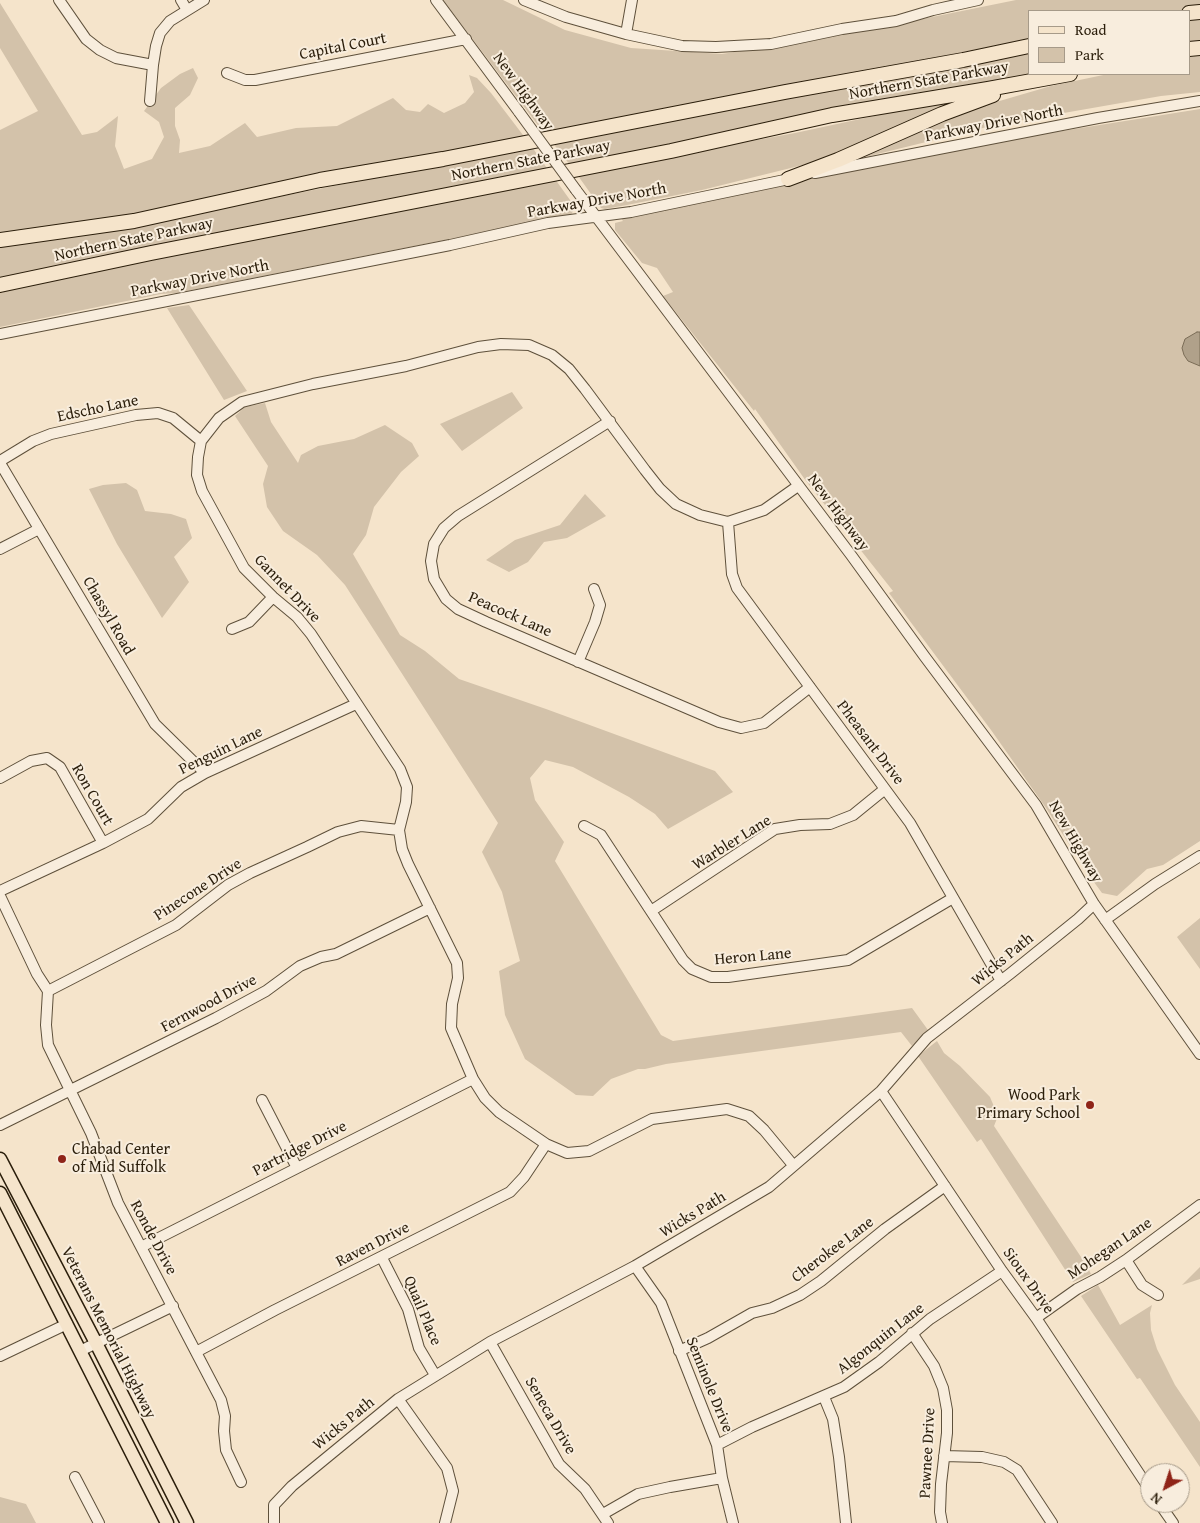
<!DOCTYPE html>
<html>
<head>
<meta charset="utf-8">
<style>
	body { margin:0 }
	#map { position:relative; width:1200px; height:1523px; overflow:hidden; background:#f5e4cb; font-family:"Gentium Book Plus",serif }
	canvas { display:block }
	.legend { position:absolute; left:1028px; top:10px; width:162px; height:65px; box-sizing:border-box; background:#f8eddd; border:1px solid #a69a89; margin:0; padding:6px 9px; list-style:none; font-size:15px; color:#2b1e0b }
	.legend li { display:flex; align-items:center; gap:10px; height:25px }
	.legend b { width:25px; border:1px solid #a69a89 }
	.north { position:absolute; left:1140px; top:1463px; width:50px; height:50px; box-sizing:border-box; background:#f8eddd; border:1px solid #a69a89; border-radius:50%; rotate:220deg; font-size:14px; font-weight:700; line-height:20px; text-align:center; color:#2b1e0b }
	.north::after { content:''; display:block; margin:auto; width:18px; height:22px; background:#8f2418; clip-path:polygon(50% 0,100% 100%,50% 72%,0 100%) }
</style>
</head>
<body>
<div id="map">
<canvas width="1200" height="1523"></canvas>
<ul class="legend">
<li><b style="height:6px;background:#f5e4cb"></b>Road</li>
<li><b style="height:14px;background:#d3c2aa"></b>Park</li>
</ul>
<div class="north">N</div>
</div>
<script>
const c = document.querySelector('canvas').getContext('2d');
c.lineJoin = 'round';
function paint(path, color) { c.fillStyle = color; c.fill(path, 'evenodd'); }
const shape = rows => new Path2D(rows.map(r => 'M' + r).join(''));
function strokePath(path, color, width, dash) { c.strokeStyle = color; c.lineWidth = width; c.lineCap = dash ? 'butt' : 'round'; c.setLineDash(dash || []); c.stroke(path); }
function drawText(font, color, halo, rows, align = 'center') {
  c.font = font + ' "Gentium Book Plus",serif'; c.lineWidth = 4; c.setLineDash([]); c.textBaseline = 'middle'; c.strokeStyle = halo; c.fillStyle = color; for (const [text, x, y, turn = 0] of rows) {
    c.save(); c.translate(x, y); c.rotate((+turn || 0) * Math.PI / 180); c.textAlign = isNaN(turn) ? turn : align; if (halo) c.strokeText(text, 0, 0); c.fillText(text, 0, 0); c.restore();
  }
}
paint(shape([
	[443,0,503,0,565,30,631,48,722,54,863,31,1016,0,1200,0,1200,8,1174,11,1029,11,1029,39,547,134,540,128],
	[0,3,82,135,97,132,118,116,115,146,124,169,152,159,164,137,159,122,144,111,161,88,180,74,193,68,198,78,190,95,175,108,175,126,180,140,179,153,210,146,245,123,257,137,296,128,337,126,393,98,406,110,420,112,428,104,444,113,465,103,474,92,469,75,477,78,491,93,526,139,35,233,0,236,0,130,38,111,0,48],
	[1200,17,1200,44,1189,46,1189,19],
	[1029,49,1029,74,1042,74,570,165,552,142],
	[1200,55,1200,92,1161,96,995,125,849,161,851,157,972,109,1051,86,1108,74,1189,74,1189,57],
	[963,97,963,100,872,142,811,163,702,190,627,205,605,209,601,208,576,173,795,133],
	[1200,109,1200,841,1163,865,1147,869,1117,896,1102,893,1088,874,1046,808,991,730,889,593,893,591,806,481,755,409,754,411,663,296,673,292,657,268,642,263,615,230,615,223,623,221,620,217,855,170,1012,139],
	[532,147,549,171,0,278,0,247,105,231],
	[555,179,575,207,571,215,177,293,161,294,0,327,0,292,77,276,163,256],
	[189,305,247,391,224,400,167,308],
	[512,392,523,408,462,451,440,424],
	[265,403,271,422,298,463,301,455,318,446,354,439,385,425,412,443,419,456,401,472,374,507,366,535,353,554,400,635,425,651,459,679,546,709,715,771,733,792,668,829,655,814,629,797,573,767,545,760,530,778,535,800,564,842,555,861,661,1035,673,1041,912,1008,928,1030,912,1046,901,1032,666,1064,645,1069,638,1069,611,1079,593,1096,576,1095,525,1059,505,1015,499,971,520,961,502,892,482,852,498,823,345,585,317,555,283,531,267,507,263,484,268,466,235,416,245,407],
	[126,483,137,490,145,511,171,514,186,519,192,538,174,557,189,582,162,618,117,544,89,489,103,485],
	[585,494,606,516,567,538,544,542,528,562,509,572,486,560,515,540,560,525],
	[1200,918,1200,969,1177,937],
	[937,1041,944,1053,960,1066,990,1097,998,1116,994,1126,1087,1266,1091,1274,1073,1282,981,1139,977,1142,918,1056],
	[1200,1267,1200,1279,1182,1285],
	[1098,1285,1120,1325,1152,1305,1150,1313,1151,1330,1157,1349,1175,1385,1200,1422,1200,1467,1140,1378,1137,1379,1081,1296],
	[0,1497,26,1504,36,1523,0,1523]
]), '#d3c2aa');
const water = shape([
	[1197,332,1200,332,1200,366,1188,361,1184,355,1182,348,1185,339,1197,332]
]);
paint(water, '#b0a18a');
strokePath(water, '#7b6d57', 1);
const minor = shape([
	[59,0,86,39,100,50,116,58,153,65],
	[181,0,187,10],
	[436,0,519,112],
	[524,0,566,17,626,34,682,46,716,47,771,44,842,29,896,21,933,10,978,0],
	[626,34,632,0],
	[227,73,245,80,255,80,466,39],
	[150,101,153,65,156,46,160,33,170,21,204,0],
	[815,173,1098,118,1200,101],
	[576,190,851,555,925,657,1036,805,1094,904,1200,1054],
	[0,334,450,245,548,223,631,212,794,178],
	[610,421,458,516,444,528,434,544,431,561,434,579,446,599,458,609,486,622,719,722,741,728,764,723,810,687],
	[0,461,33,441,51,434,136,415,158,413,173,418,201,441],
	[0,463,155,724,205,773],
	[728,522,732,574,737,588,910,823,1001,981],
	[0,549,39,529],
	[232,629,249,622,273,597],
	[578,662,595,622,600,605,594,589],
	[0,778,31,761,47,758,60,767,103,843],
	[584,826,601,835,683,960,692,969,711,977,728,977,848,960,953,898],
	[0,891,103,843,148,819,181,787,205,773,356,704],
	[0,896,37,974,48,991,46,1025,48,1045,91,1133,118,1203,221,1400,225,1416,224,1431,226,1450,241,1482],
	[651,911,775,829,800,825,830,824,853,815,885,789],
	[1105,920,1155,884,1200,856],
	[48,991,176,925,228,885,250,873,307,847,338,832,361,826,399,830],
	[881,1091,1002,1271,1036,1318,1150,1490],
	[262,1100,297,1168],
	[0,1125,216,1018,266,991,300,966,321,957,336,954,430,908],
	[793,1165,764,1130,749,1116,727,1109,652,1119,589,1151,567,1153,546,1144,499,1112,485,1098,473,1079,451,1028,452,1004,458,978,457,963,408,864,402,849,399,830,406,802,407,787,400,769,311,634,297,617,273,597,244,568,202,491,197,475,198,457,201,441,219,418,242,402,313,384,406,366,478,347,501,344,529,345,552,355,569,369,585,389,645,470,660,489,676,504,700,515,728,522,764,510,798,486],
	[141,1247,473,1079],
	[382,1258,408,1309,419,1348,435,1375],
	[1126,1260,1142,1285,1158,1295],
	[635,1266,661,1303,717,1445,722,1478,733,1523],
	[1036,1318,1077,1289,1100,1277,1126,1260,1200,1205],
	[912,1333,934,1366,943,1388,947,1410,947,1433,941,1484,940,1512,942,1523],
	[490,1342,559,1464,585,1489,608,1523],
	[80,1351,173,1306],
	[679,1351,708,1338,752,1313,772,1308,800,1295,821,1281,885,1229,945,1186],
	[196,1352,275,1310,510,1192,524,1177,546,1144],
	[0,1356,67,1324],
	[824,1397,833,1419,839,1457,846,1523],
	[398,1399,447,1468,453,1491,445,1523],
	[717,1445,752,1427,844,1387,879,1362,930,1319,1002,1271],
	[944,1456,982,1457,1004,1462,1017,1470,1052,1523],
	[75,1477,99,1523],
	[1159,1503,1173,1523],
	[603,1514,638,1494,670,1487,722,1478],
	[274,1523,274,1505,292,1486,398,1399,490,1342,635,1266,769,1187,881,1091,927,1038,1011,973,1078,919,1094,904]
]);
const major = shape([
	[0,1159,96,1343,187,1523],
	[0,1193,167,1523]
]);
const highway = shape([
	[1189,13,1200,12],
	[1189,49,1200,48],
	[788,179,838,160,942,114,993,95],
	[0,240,134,221,320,180,443,159,785,92,963,60,1029,46],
	[0,285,151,253,671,151,832,115,988,89,1070,74]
]);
strokePath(minor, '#5e503b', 12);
strokePath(major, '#2b1e0b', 15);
strokePath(highway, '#2b1e0b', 16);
strokePath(minor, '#f8eddd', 10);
strokePath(major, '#f5e4cb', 12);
strokePath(highway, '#f5e4cb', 14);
const minorBridge = shape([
	[519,112,576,190]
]);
strokePath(minorBridge, '#5e503b', 12, []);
strokePath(minorBridge, '#f8eddd', 10);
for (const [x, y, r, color] of [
	[1090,1105,5,"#8f2418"],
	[62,1159,5,"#8f2418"]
]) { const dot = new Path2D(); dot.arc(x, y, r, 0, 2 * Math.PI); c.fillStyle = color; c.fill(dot); strokePath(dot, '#f8eddd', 2); }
drawText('16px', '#2b1e0b', '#f8eddd', [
	["Capital Court",343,47,-11],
	["Northern State Parkway",929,81,-10],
	["New Highway",523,92,54],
	["Parkway Drive North",994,124,-11],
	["Northern State Parkway",531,161,-11],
	["Parkway Drive North",597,201,-10],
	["Northern State Parkway",134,240,-12],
	["Parkway Drive North",200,279,-11],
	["Edscho Lane",98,409,-12],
	["New Highway",838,513,53],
	["Gannet Drive",287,589,46],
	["Peacock Lane",510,615,24],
	["Chassyl Road",108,616,60],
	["Pheasant Drive",870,743,53],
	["Penguin Lane",221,751,-26],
	["Ron Court",92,795,60],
	["New Highway",1075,842,60],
	["Warbler Lane",732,843,-32],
	["Pinecone Drive",198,890,-33],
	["Heron Lane",753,957,-5],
	["Wicks Path",1003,960,-39],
	["Fernwood Drive",209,1004,-28],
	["Partridge Drive",300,1149,-27],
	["Wicks Path",693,1215,-31],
	["Ronde Drive",153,1238,62],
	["Raven Drive",373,1245,-27],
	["Mohegan Lane",1110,1249,-34],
	["Cherokee Lane",833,1250,-37],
	["Sioux Drive",1028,1281,55],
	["Quail Place",422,1311,67],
	["Veterans Memorial Highway",108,1333,63],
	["Algonquin Lane",881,1339,-38],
	["Seminole Drive",709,1385,68],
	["Seneca Drive",550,1416,60],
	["Wicks Path",344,1424,-39],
	["Pawnee Drive",928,1453,-87]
]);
drawText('16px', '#2b1e0b', '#f8eddd', [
	["Wood Park",1080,1096],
	["Primary School",1080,1114],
	["Chabad Center",72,1150,"left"],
	["of Mid Suffolk",72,1168,"left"]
], 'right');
</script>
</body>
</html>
